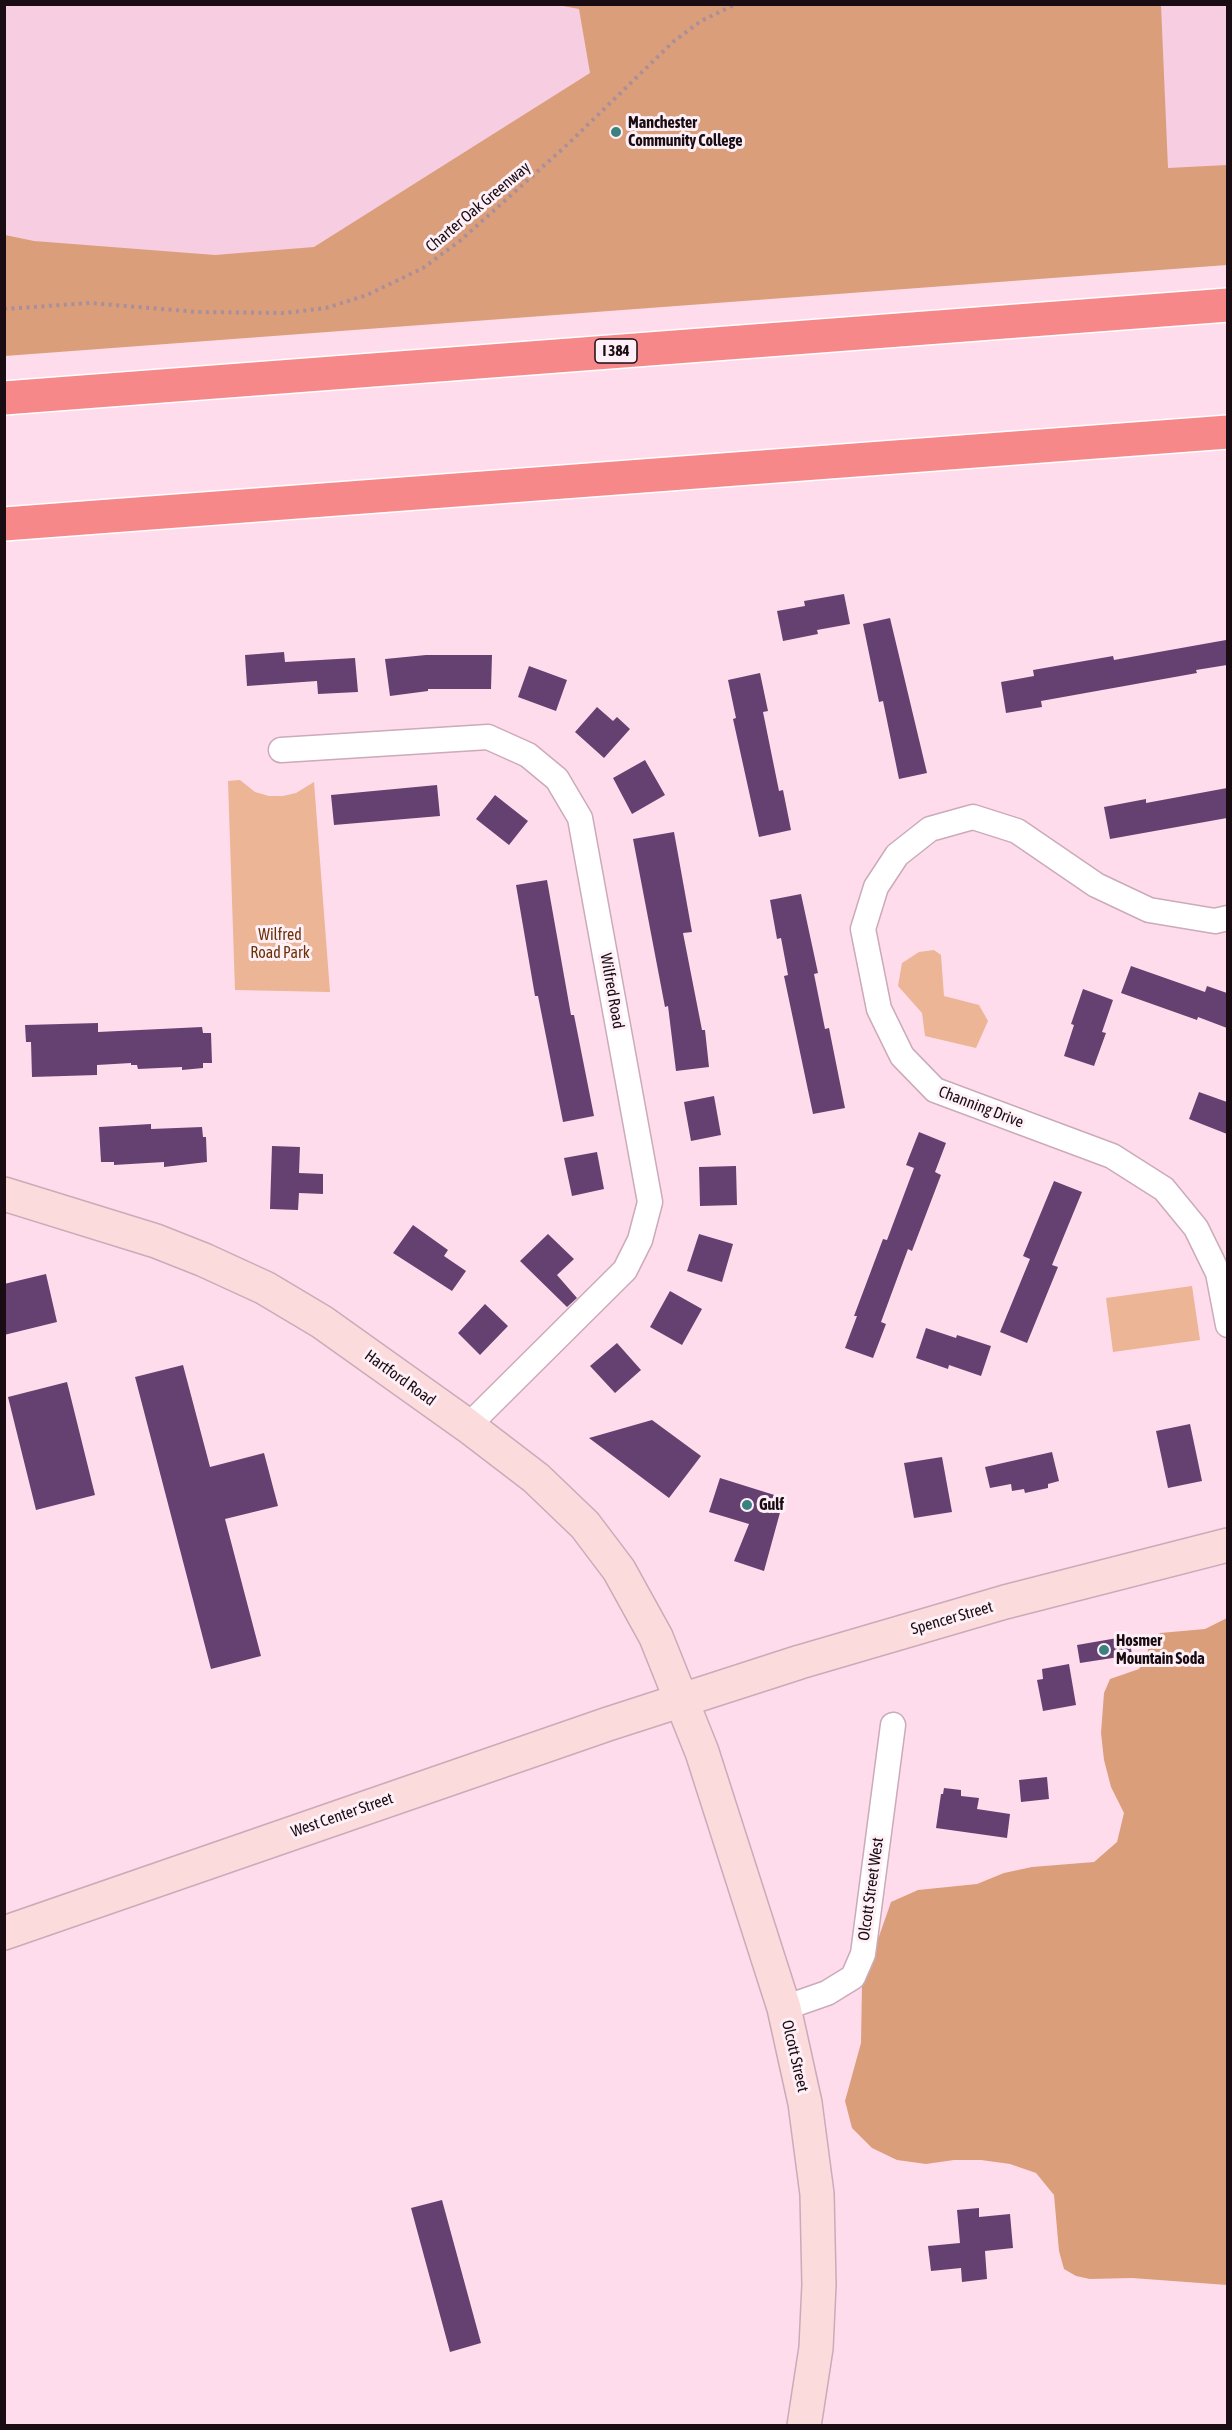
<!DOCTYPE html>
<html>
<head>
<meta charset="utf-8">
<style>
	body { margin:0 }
	#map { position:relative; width:1232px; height:2430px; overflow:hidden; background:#ffdcec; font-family:"Asap Condensed",sans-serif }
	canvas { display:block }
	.frame { position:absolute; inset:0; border:6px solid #190d13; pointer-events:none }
</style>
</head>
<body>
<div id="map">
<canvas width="1232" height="2430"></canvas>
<div class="frame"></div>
</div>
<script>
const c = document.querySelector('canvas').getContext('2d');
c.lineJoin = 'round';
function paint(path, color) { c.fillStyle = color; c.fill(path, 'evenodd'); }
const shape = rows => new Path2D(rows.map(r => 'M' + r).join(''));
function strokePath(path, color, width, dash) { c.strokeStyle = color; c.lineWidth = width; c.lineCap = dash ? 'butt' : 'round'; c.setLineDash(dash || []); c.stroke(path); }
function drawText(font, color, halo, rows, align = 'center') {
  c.font = font + ' "Asap Condensed",sans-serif'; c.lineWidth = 6; c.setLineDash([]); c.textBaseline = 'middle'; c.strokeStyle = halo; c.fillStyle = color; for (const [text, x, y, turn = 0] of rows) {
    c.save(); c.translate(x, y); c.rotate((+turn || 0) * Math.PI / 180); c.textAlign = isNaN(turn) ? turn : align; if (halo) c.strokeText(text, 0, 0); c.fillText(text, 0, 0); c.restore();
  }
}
paint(shape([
	[5,5,1227,5,1227,260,5,353]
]), '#f7cde1');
paint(shape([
	[240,780,255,792,269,796,283,796,296,793,314,782,330,992,235,990,228,781],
	[934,950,941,955,944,996,979,1005,988,1021,976,1048,925,1036,922,1013,898,986,902,963,919,952],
	[1192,1286,1200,1340,1113,1352,1106,1298]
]), '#ebb596');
paint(shape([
	[558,5,1161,5,1168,168,1227,165,1227,265,5,356,5,235,34,241,215,255,314,247,590,73,579,9],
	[1227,1618,1227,2285,1132,2278,1090,2279,1076,2276,1064,2269,1059,2251,1054,2195,1036,2173,1010,2164,981,2160,954,2160,926,2164,897,2160,872,2148,852,2128,845,2101,861,2043,862,1985,891,1902,918,1890,977,1884,1004,1873,1032,1867,1094,1862,1117,1842,1124,1813,1111,1787,1104,1760,1101,1733,1104,1693,1110,1679,1139,1669,1147,1657,1149,1643,1160,1633,1205,1629]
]), '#db9e7a');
paint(shape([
	[844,594,850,624,817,630,818,634,783,641,777,611,805,606,804,601],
	[890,618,927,773,899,779,883,701,879,702,863,624],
	[1226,640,1227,665,1196,670,1197,673,1041,701,1042,707,1006,713,1001,682,1034,676,1033,670,1113,656,1114,660],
	[284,652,285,662,355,658,358,692,318,694,317,681,247,686,245,655],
	[426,655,492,655,491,689,428,689,428,691,390,696,385,659],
	[529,666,567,680,556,711,518,697],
	[760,673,768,711,763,712,779,791,783,790,791,830,759,837,733,719,736,718,728,680],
	[597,707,613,721,617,717,630,729,604,758,575,732],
	[645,760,665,795,632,814,613,778],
	[437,785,440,816,334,825,331,795],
	[1227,788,1227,818,1110,839,1104,807,1146,799,1146,803],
	[495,795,528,821,509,845,476,819],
	[674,832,692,932,683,933,702,1030,705,1030,709,1067,676,1071,668,1006,665,1007,633,839],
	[547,880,571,1015,574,1015,594,1116,563,1122,538,996,535,996,516,885],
	[801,894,818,973,814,974,825,1029,829,1028,845,1108,813,1114,784,976,788,975,781,938,777,939,770,900],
	[1131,966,1205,992,1207,986,1227,993,1227,1028,1198,1017,1197,1020,1121,993],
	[1083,989,1113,1000,1102,1032,1106,1033,1094,1066,1064,1056,1074,1025,1071,1024],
	[98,1023,98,1032,202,1027,203,1033,211,1033,212,1063,203,1063,203,1068,182,1070,182,1067,138,1069,137,1065,131,1065,131,1063,97,1065,97,1075,32,1077,31,1042,26,1042,25,1025],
	[1199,1092,1227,1102,1227,1134,1189,1119],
	[714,1096,721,1135,691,1141,684,1102],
	[151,1124,151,1129,202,1127,203,1137,206,1137,207,1162,164,1167,164,1162,114,1165,114,1162,101,1162,99,1127],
	[919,1132,946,1143,935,1172,941,1175,912,1251,908,1249,881,1322,886,1324,873,1358,845,1348,857,1316,854,1316,883,1239,887,1240,914,1168,906,1165],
	[272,1146,300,1147,299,1173,323,1174,323,1194,299,1193,298,1210,270,1209],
	[597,1152,604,1189,572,1196,564,1158],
	[736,1166,737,1205,700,1206,699,1167],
	[1054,1181,1082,1192,1052,1265,1058,1267,1027,1343,1000,1332,1030,1259,1023,1256],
	[413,1225,448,1250,444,1256,466,1271,452,1291,393,1253],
	[548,1234,574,1259,557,1275,577,1298,567,1307,520,1261],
	[699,1234,733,1244,722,1282,687,1271],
	[46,1274,57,1322,4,1335,4,1284],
	[670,1291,702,1309,682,1345,650,1327],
	[485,1304,508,1326,480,1355,458,1333],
	[926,1328,956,1338,957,1335,991,1346,981,1376,949,1365,948,1369,916,1358],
	[617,1343,641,1370,615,1393,590,1366],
	[183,1365,210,1467,264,1453,278,1506,225,1519,261,1656,211,1669,135,1377],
	[67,1382,95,1495,36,1510,8,1397],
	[652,1420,701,1456,669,1498,589,1438],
	[1190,1424,1202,1481,1168,1488,1156,1431],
	[1052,1452,1059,1481,1048,1484,1048,1488,1025,1493,1024,1489,1012,1491,1011,1484,990,1488,985,1467],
	[942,1457,952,1512,914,1518,904,1463],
	[720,1478,784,1498,764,1571,734,1561,749,1524,709,1512],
	[1129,1636,1132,1655,1080,1663,1077,1645],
	[1069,1664,1076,1705,1043,1711,1037,1680,1043,1679,1042,1669],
	[1047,1777,1049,1799,1021,1802,1019,1780],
	[944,1788,961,1790,961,1796,979,1798,977,1809,1010,1814,1007,1838,936,1828,941,1794,943,1794],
	[442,2200,481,2343,450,2352,411,2208],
	[979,2208,979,2217,1010,2214,1013,2248,985,2251,987,2279,962,2282,961,2268,931,2271,928,2246,960,2243,957,2210]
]), '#654172');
const street = shape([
	[281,750,488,737,528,755,557,779,580,818,650,1202,640,1240,625,1270,468,1426],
	[1228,918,1215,921,1149,910,1096,885,1017,831,973,817,930,829,897,855,876,887,863,929,879,1009,902,1056,935,1090,1112,1156,1164,1189,1196,1228,1218,1273,1228,1325],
	[784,2008,827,1993,853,1977,863,1954,893,1725]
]);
const secondary = shape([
	[4,1194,156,1241,204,1260,265,1288,322,1322,468,1426,536,1478,585,1525,619,1570,656,1637,702,1752,784,2008,805,2103,817,2194,819,2285,816,2348,804,2426],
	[4,1933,608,1724,800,1662,1005,1602,1228,1545]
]);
const highway = shape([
	[4,398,1228,305],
	[4,524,1228,432]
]);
strokePath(street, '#cbaab9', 27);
strokePath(secondary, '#cbaab9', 36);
strokePath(highway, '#fff', 36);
strokePath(shape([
	[4,309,90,303,198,312,285,313,326,308,367,295,423,268,461,240,569,143,673,42,701,21,736,4]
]), '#a98f9b', 4, [3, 4.5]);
strokePath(street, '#fff', 24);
strokePath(secondary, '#fcdbdc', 33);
strokePath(highway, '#f6888a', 33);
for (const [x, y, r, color] of [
	[616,132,6,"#3a827f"],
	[747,1505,6,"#3a827f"],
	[1104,1650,6,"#3a827f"]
]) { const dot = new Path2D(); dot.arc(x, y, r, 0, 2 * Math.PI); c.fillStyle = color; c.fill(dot); strokePath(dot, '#fef0f6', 2); }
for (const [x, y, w] of [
	[616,351,42]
]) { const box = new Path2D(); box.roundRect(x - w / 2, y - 12, w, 24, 4.5); c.fillStyle = '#fef0f6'; c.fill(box); strokePath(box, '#190d13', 1.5); }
drawText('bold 15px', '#190d13', null, [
	["I 384",616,351]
]);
drawText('bold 16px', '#190d13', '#fef0f6', [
	["Manchester",628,123],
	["Community College",628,141],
	["Gulf",759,1505],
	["Hosmer",1116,1641],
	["Mountain Soda",1116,1659]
], 'left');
drawText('16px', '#190d13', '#fef0f6', [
	["Charter Oak Greenway",478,207,-40],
	["Wilfred Road",612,991,80],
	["Channing Drive",981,1107,21],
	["Hartford Road",400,1378,36],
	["Spencer Street",952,1618,-16],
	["West Center Street",342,1815,-19],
	["Olcott Street West",871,1889,-82],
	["Olcott Street",795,2056,77]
]);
drawText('16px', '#6a3208', '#fef0f6', [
	["Wilfred",280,935],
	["Road Park",280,953]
]);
</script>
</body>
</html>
